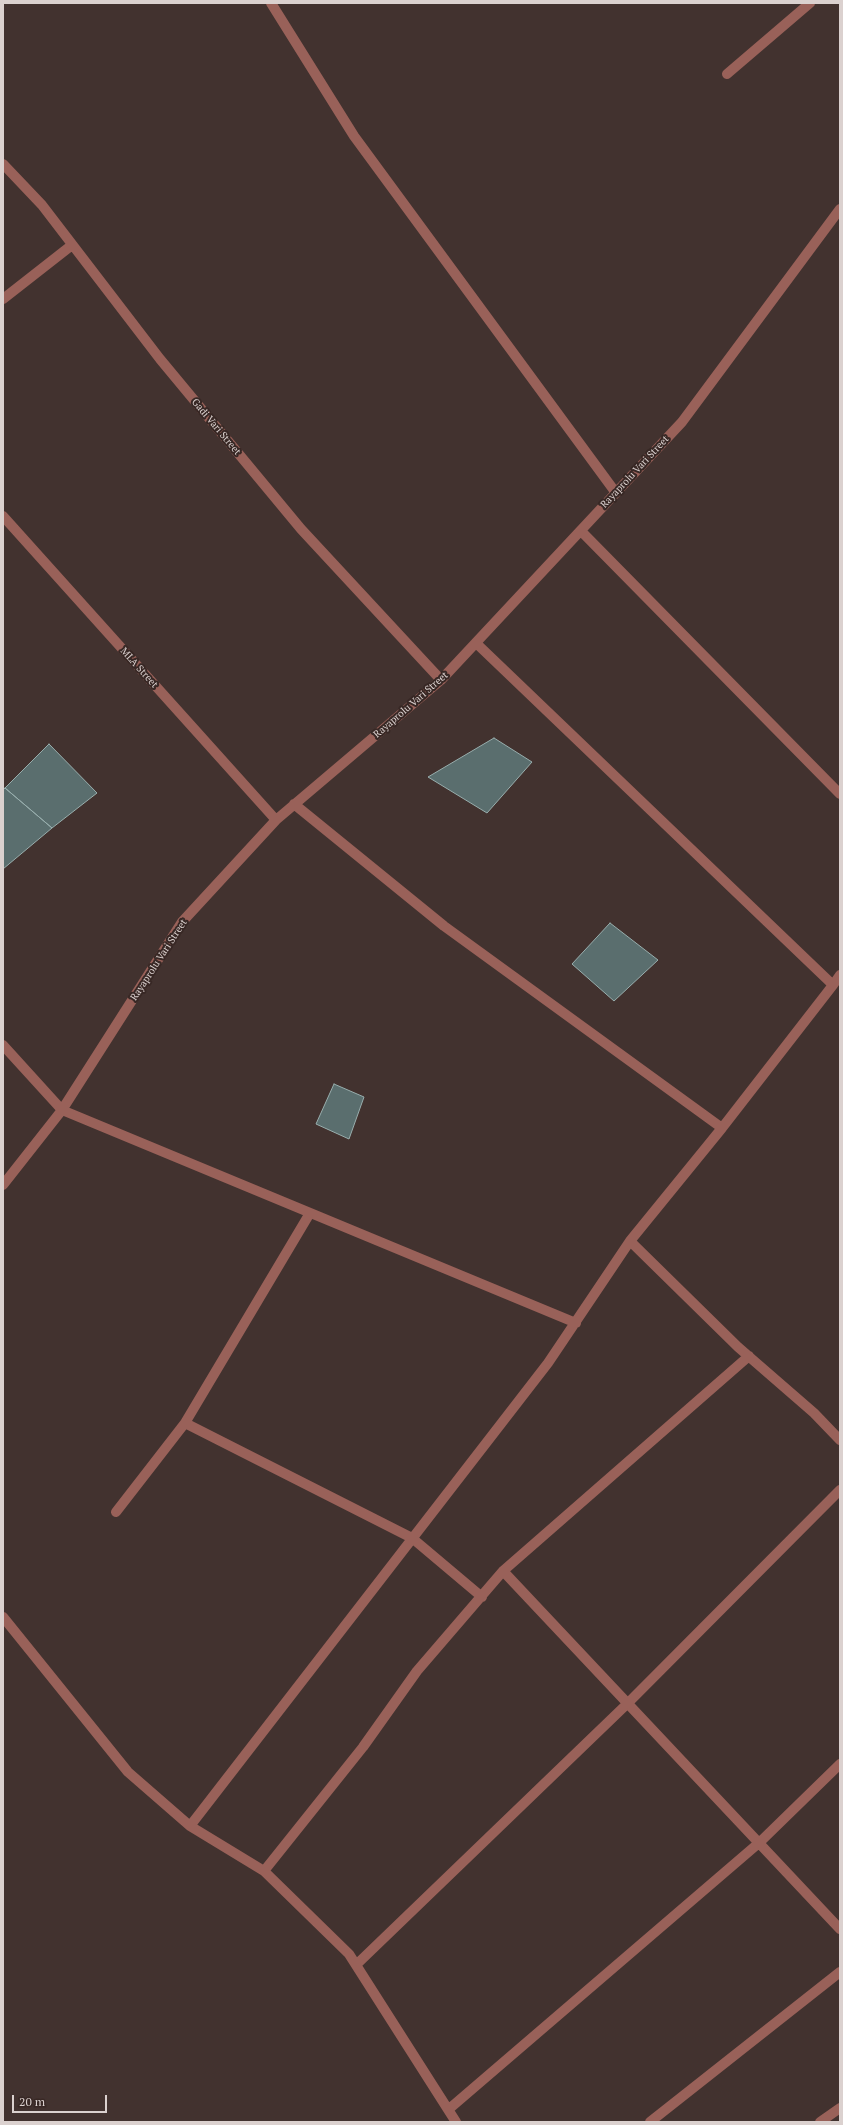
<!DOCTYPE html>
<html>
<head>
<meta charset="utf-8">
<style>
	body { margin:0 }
	#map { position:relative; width:843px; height:2125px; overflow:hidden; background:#42322f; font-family:"PT Serif",serif }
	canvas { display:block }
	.frame { position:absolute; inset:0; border:4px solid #dbd1cf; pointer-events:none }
	.scale { position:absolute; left:12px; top:2095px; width:95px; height:18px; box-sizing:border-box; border:2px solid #dbd1cf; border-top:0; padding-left:5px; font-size:12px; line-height:14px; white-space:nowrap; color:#dbd1cf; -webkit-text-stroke:3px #382825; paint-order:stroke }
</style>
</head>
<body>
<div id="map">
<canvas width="843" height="2125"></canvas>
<div class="frame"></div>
<div class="scale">20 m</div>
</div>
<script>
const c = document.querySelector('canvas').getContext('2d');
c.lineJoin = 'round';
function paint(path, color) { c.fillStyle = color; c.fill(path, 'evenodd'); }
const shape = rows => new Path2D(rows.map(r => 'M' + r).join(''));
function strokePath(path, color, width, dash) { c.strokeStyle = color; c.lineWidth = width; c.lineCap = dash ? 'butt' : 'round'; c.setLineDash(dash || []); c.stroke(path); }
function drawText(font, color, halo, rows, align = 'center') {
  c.font = font + ' "PT Serif",serif'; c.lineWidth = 4; c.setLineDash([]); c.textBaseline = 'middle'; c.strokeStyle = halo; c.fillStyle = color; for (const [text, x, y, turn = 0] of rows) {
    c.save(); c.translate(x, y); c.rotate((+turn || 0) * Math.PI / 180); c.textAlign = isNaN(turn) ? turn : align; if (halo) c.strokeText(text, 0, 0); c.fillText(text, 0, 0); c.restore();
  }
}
const building = shape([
	[494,738,532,762,487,813,428,777,494,738],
	[49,744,97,793,52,828,5,788,49,744],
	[5,788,52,828,3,869,3,790,5,788],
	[610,923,658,960,614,1001,572,964,610,923],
	[334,1084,364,1097,349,1139,316,1124,334,1084]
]);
paint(building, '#5a6e6e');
strokePath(building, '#98aead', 1);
strokePath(shape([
	[271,3,354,136,616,493],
	[727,74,810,3],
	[3,164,42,205,160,359,301,529,441,680],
	[3,299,72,245],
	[3,516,276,820],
	[581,531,840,794],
	[294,804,444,926,722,1128],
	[833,985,840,975],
	[3,1045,62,1110,576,1323],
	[3,1185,62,1110,182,922,276,820,441,680,682,422,840,209],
	[630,1241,738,1347,814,1413,840,1440],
	[185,1423,412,1538,482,1597],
	[116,1512,185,1423,310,1213],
	[503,1571,840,1929],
	[3,1617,128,1772,190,1826,264,1871,349,1954,456,2122],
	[190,1826,548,1363,630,1241,722,1128,833,985,476,643],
	[264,1871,363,1747,417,1671,503,1571,749,1356],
	[356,1965,628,1703,840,1490],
	[449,2109,760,1842,840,1764],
	[650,2122,840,1972],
	[820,2122,840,2108]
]), '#996159', 10);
drawText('10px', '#dbd1cf', '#382825', [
	["Gadi Vari Street",216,427,50],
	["Rayaprolu Vari Street",635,472,-47],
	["MLA Street",139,668,48],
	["Rayaprolu Vari Street",411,705,-41],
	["Rayaprolu Vari Street",159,960,-57]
]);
</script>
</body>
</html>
